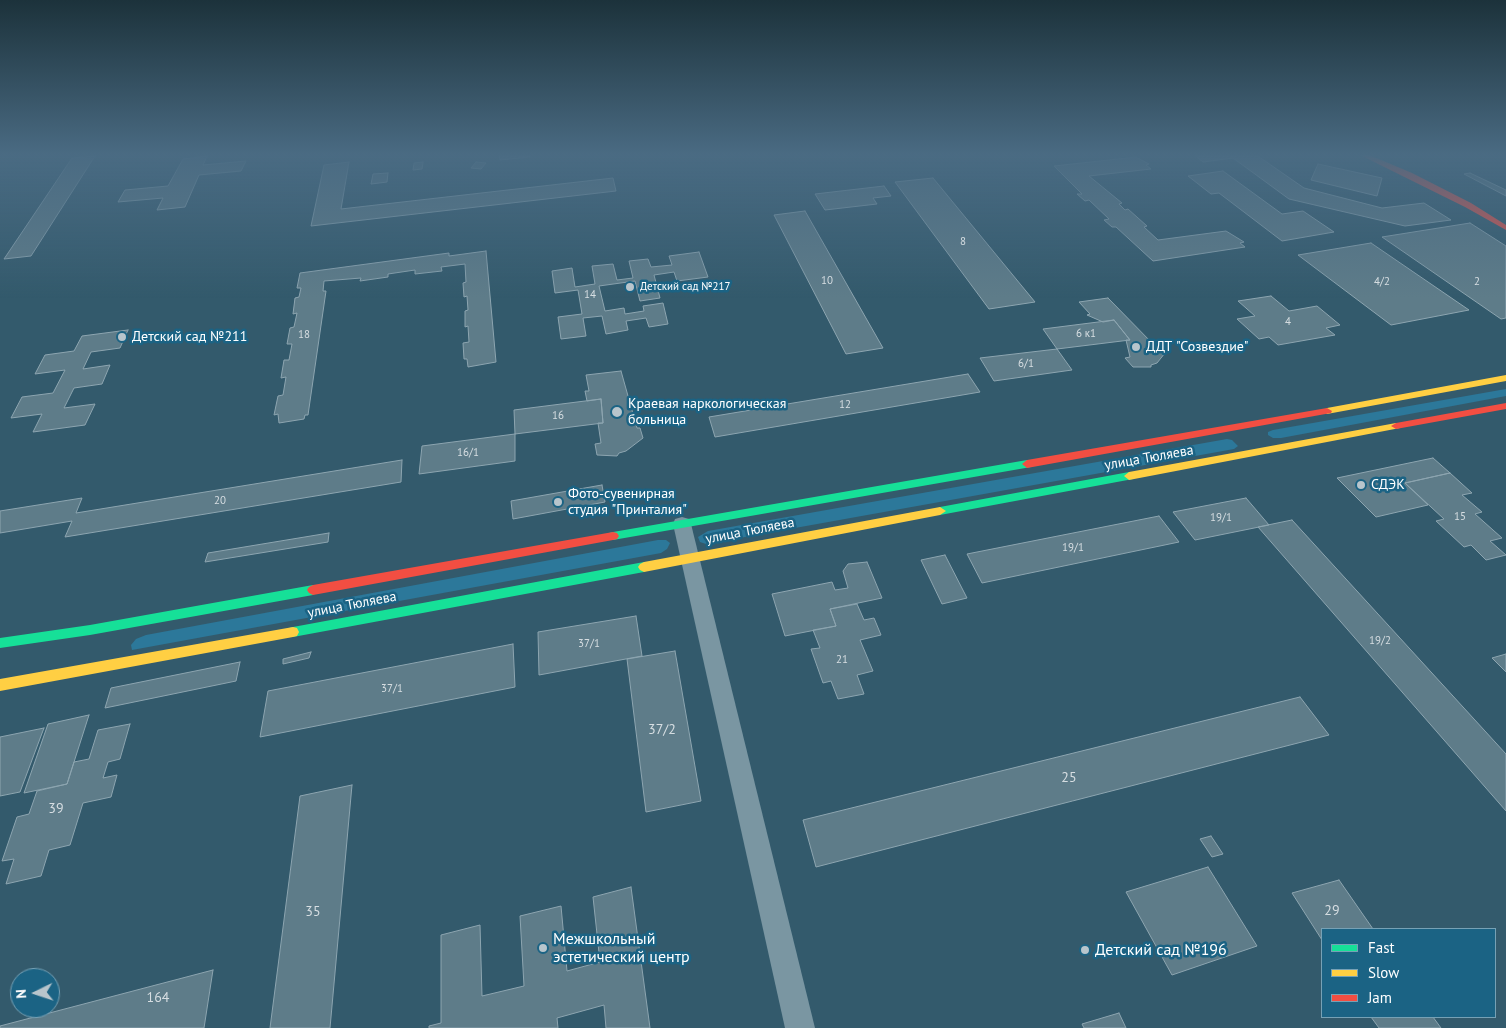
<!DOCTYPE html>
<html>
<head>
<meta charset="utf-8">
<style>
	body { margin:0 }
	#map { position:relative; width:1506px; height:1028px; overflow:hidden; background:#335a6c; font-family:"PT Sans",sans-serif }
	canvas { display:block }
	.legend { position:absolute; left:1321px; top:928px; width:175px; height:90px; box-sizing:border-box; background:#1b6384; border:1px solid #76a1b5; margin:0; padding:6px 9px; list-style:none; font-size:15px; color:#fff }
	.legend li { display:flex; align-items:center; gap:10px; height:25px }
	.legend b { width:25px; border:1px solid #76a1b5 }
	.north { position:absolute; left:10px; top:968px; width:50px; height:50px; box-sizing:border-box; background:#1b6384; border:1px solid #76a1b5; border-radius:50%; rotate:266deg; font-size:14px; font-weight:700; line-height:20px; text-align:center; color:#fff }
	.north::after { content:''; display:block; margin:auto; width:18px; height:22px; background:#b8c5cc; clip-path:polygon(50% 0,100% 100%,50% 72%,0 100%) }
</style>
</head>
<body>
<div id="map">
<canvas width="1506" height="1028"></canvas>
<ul class="legend">
<li><b style="height:6px;background:#16e098"></b>Fast</li>
<li><b style="height:6px;background:#ffcf43"></b>Slow</li>
<li><b style="height:6px;background:#f24e42"></b>Jam</li>
</ul>
<div class="north">N</div>
</div>
<script>
const c = document.querySelector('canvas').getContext('2d');
c.lineJoin = 'round';
function paint(path, color) { c.fillStyle = color; c.fill(path, 'evenodd'); }
const shape = rows => new Path2D(rows.map(r => 'M' + r).join(''));
function strokePath(path, color, width, dash) { c.strokeStyle = color; c.lineWidth = width; c.lineCap = dash ? 'butt' : 'round'; c.setLineDash(dash || []); c.stroke(path); }
function drawText(font, color, halo, rows, align = 'center') {
  c.font = font + ' "PT Sans",sans-serif'; c.lineWidth = 5; c.setLineDash([]); c.textBaseline = 'middle'; c.strokeStyle = halo; c.fillStyle = color; for (const [text, x, y, turn = 0] of rows) {
    c.save(); c.translate(x, y); c.rotate((+turn || 0) * Math.PI / 180); c.textAlign = isNaN(turn) ? turn : align; if (halo) c.strokeText(text, 0, 0); c.fillText(text, 0, 0); c.restore();
  }
}
paint(shape([
	[1506,389,1506,396,1281,438,1273,438,1268,435,1268,432,1273,430],
	[1227,439,1232,440,1238,446,1234,449,706,544,700,542,698,537,708,531],
	[658,540,666,540,670,543,667,549,661,553,132,650,131,645,136,639,146,635]
]), '#2c789a');
const building = shape([
	[499,154,529,154,530,157,500,160,499,154],
	[1193,154,1255,154,1304,188,1382,208,1424,203,1451,220,1405,226,1289,199,1233,158,1203,162,1193,154],
	[95,156,31,256,4,259,72,158,95,156],
	[207,156,203,165,246,161,241,171,199,175,185,207,157,210,163,198,118,202,125,190,168,186,183,159,207,156],
	[1136,157,1149,164,1146,165,1151,169,1089,176,1122,203,1119,204,1125,210,1128,209,1147,226,1144,227,1158,240,1226,231,1244,242,1240,243,1245,247,1153,261,1116,227,1112,227,1104,220,1109,219,1089,200,1085,201,1077,194,1082,194,1054,166,1136,157],
	[349,162,341,209,613,178,616,191,311,226,324,165,349,162],
	[423,162,422,169,413,170,414,163,423,162],
	[476,162,486,163,481,169,471,168,476,162],
	[1318,164,1382,178,1377,196,1311,180,1318,164],
	[1223,171,1282,214,1303,211,1334,232,1282,241,1219,193,1211,194,1188,176,1223,171],
	[388,173,387,182,371,184,373,174,388,173],
	[1470,173,1506,190,1506,196,1464,174,1470,173],
	[933,178,1035,302,989,309,895,182,933,178],
	[884,186,891,196,873,198,877,204,825,210,815,194,884,186],
	[805,211,883,348,846,354,774,215,805,211],
	[1470,223,1506,246,1506,318,1501,319,1382,237,1470,223],
	[1371,243,1469,310,1391,325,1298,255,1371,243],
	[486,251,496,362,468,367,467,359,464,359,463,343,469,342,468,326,465,327,465,311,468,310,467,296,464,297,463,283,466,282,465,264,441,267,442,271,415,274,415,270,388,274,388,277,360,281,361,278,324,281,323,291,326,291,308,415,305,415,304,419,279,423,278,414,274,415,278,396,283,395,286,377,281,378,284,360,289,360,292,344,287,344,290,328,294,327,297,313,293,314,295,298,299,297,301,288,297,288,300,273,449,253,449,256,486,251],
	[699,252,708,277,677,281,674,272,654,275,660,298,640,301,635,281,599,286,605,311,624,308,625,314,644,311,643,306,663,303,668,324,649,327,646,318,626,321,628,330,606,334,602,316,583,318,586,336,561,339,558,317,582,314,578,290,555,293,552,271,572,268,575,287,595,284,592,266,613,264,617,280,633,278,629,261,648,259,651,267,672,265,669,256,699,252],
	[1271,296,1289,311,1317,306,1340,325,1326,328,1335,335,1278,345,1269,337,1259,339,1237,319,1255,316,1238,301,1271,296],
	[1108,298,1154,345,1157,345,1165,353,1157,363,1151,365,1151,367,1133,367,1125,358,1130,357,1126,340,1130,340,1114,320,1103,322,1087,315,1090,314,1079,302,1108,298],
	[1114,320,1130,340,1057,349,1043,329,1114,320],
	[128,330,120,348,91,352,83,369,110,365,102,384,74,388,64,408,95,404,85,425,33,432,42,414,11,418,22,397,53,393,65,370,35,374,45,355,74,351,82,336,128,330],
	[1057,349,1072,370,994,381,980,358,1057,349],
	[621,371,637,428,640,428,643,438,626,451,619,453,617,456,597,455,595,444,601,443,598,423,603,423,601,399,587,401,585,391,589,391,586,375,621,371],
	[968,374,980,392,715,437,709,417,968,374],
	[601,399,603,423,515,434,514,410,601,399],
	[515,434,515,461,419,474,422,446,515,434],
	[1433,458,1450,473,1405,483,1428,505,1376,517,1337,478,1433,458],
	[402,460,401,482,65,537,72,521,0,533,0,511,82,498,76,513,402,460],
	[1450,473,1472,493,1462,495,1482,512,1475,514,1502,538,1490,541,1506,555,1486,560,1471,545,1464,547,1436,521,1444,519,1405,483,1450,473],
	[602,485,605,502,513,519,511,501,602,485],
	[1246,498,1269,525,1195,540,1173,512,1246,498],
	[1159,516,1179,542,982,583,967,554,1159,516],
	[1292,520,1506,754,1506,811,1258,527,1292,520],
	[329,533,328,542,205,562,208,553,329,533],
	[945,555,967,598,942,604,921,560,945,555],
	[867,562,882,598,830,609,836,626,785,636,772,594,832,582,835,590,848,588,843,571,848,564,867,562],
	[857,604,864,620,874,618,881,635,860,640,873,671,857,675,864,694,838,699,831,681,823,683,811,649,820,648,813,630,836,626,830,609,857,604],
	[636,616,642,656,539,675,538,632,636,616],
	[513,644,515,687,260,737,268,691,513,644],
	[675,651,701,801,646,812,627,659,675,651],
	[311,652,309,658,283,664,283,659,311,652],
	[1506,654,1506,672,1492,658,1506,654],
	[240,662,236,681,105,708,111,688,240,662],
	[1300,697,1329,735,816,867,803,820,1300,697],
	[89,715,67,784,24,793,48,724,89,715],
	[130,724,120,759,108,762,103,778,117,775,111,797,83,803,70,845,49,850,41,876,6,884,14,859,2,861,17,817,29,814,37,791,67,784,74,762,89,759,98,730,130,724],
	[44,728,20,792,0,796,0,737,44,728],
	[352,785,330,1028,270,1028,300,796,352,785],
	[1211,836,1223,854,1212,857,1200,839,1211,836],
	[1208,867,1257,946,1172,975,1126,892,1208,867],
	[1339,880,1373,929,1322,929,1322,940,1292,893,1339,880],
	[631,887,650,1028,606,1028,604,1005,557,1018,558,1028,429,1028,429,1026,441,1023,441,935,480,925,482,996,524,986,520,916,561,906,567,971,600,962,593,897,631,887],
	[213,970,204,1028,0,1028,0,1026,213,970],
	[1119,1013,1126,1028,1084,1028,1082,1024,1119,1013],
	[1371,1017,1433,1017,1441,1028,1379,1028,1371,1017]
]);
paint(building, '#5e7c89');
strokePath(building, '#8da5b0', 1);
paint(shape([
	[682,517,689,519,691,524,815,1028,785,1028,673,524,675,519,682,517]
]), '#7a96a2');
paint(shape([
	[1027,460,1032,464,1031,467,613,540,609,539,607,536,609,533,613,532,1027,460],
	[1129,472,1133,473,1134,476,1133,479,940,515,934,511,940,507,1129,472],
	[644,562,648,564,650,567,648,570,644,572,293,637,289,636,287,632,289,628,293,627,644,562],
	[313,585,317,587,319,590,317,593,313,595,90,635,0,648,0,638,90,625,313,585]
]), '#16e098');
paint(shape([
	[1506,375,1506,381,1327,414,1322,411,1327,408,1506,375],
	[1396,423,1401,426,1400,428,1129,480,1124,476,1129,472,1396,423],
	[940,507,946,511,940,515,644,572,640,570,638,567,640,564,644,562,940,507],
	[293,627,297,628,299,632,297,636,293,637,0,691,0,679,293,627]
]), '#ffcf43');
paint(shape([
	[1358,154,1367,154,1412,173,1471,203,1506,225,1506,230,1465,207,1358,154],
	[1506,403,1506,409,1396,429,1391,426,1396,423,1506,403],
	[1327,408,1332,411,1331,413,1027,468,1022,464,1027,460,1327,408],
	[613,532,617,533,619,536,617,539,613,540,313,595,309,593,307,590,309,587,313,585,613,532]
]), '#f24e42');
const sky = c.createLinearGradient(0, 0, 0, 298);
sky.addColorStop(0, '#1c323b');
sky.addColorStop(0.52, '#4a6b83');
sky.addColorStop(1, '#4a6b8300');
c.fillStyle = sky;
c.fillRect(0, 0, 1506, 298);
for (const [x, y, r, color] of [
	[630,287,5,"#b8c5cc"],
	[122,337,5,"#b8c5cc"],
	[1136,347,5,"#b8c5cc"],
	[617,412,6,"#b8c5cc"],
	[1361,485,5,"#b8c5cc"],
	[558,502,5,"#b8c5cc"],
	[543,948,5,"#b8c5cc"],
	[1085,950,5,"#b8c5cc"]
]) { const dot = new Path2D(); dot.arc(x, y, r, 0, 2 * Math.PI); c.fillStyle = color; c.fill(dot); strokePath(dot, '#1b6384', 2); }
drawText('11px', '#d7dee2', null, [
	["8",963,242],
	["10",827,281],
	["4/2",1382,282],
	["2",1477,282],
	["14",590,295],
	["4",1288,322],
	["6 к1",1086,334],
	["18",304,335],
	["6/1",1026,364],
	["12",845,405],
	["16",558,416],
	["16/1",468,453],
	["20",220,501],
	["15",1460,517],
	["19/1",1221,518],
	["19/1",1073,548],
	["19/2",1380,641],
	["37/1",589,644],
	["21",842,660],
	["37/1",392,689]
]);
drawText('11px', '#fff', '#1b6384', [
	["Детский сад №217",640,287]
], 'left');
drawText('14px', '#fff', '#1b6384', [
	["Детский сад №211",132,337],
	["ДДТ \"Созвездие\"",1146,347],
	["Краевая наркологическая",628,404],
	["больница",628,420],
	["СДЭК",1371,485],
	["Фото-сувенирная",568,494],
	["студия \"Принталия\"",568,510]
], 'left');
drawText('14px', '#fff', '#1b6384', [
	["улица Тюляева",1149,458,-10],
	["улица Тюляева",750,531,-11],
	["улица Тюляева",352,605,-11]
]);
drawText('14px', '#d7dee2', null, [
	["37/2",662,730],
	["25",1069,778],
	["39",56,809],
	["29",1332,911],
	["35",313,912],
	["164",158,998]
]);
drawText('16px', '#fff', '#1b6384', [
	["Межшкольный",553,939],
	["эстетический центр",553,957],
	["Детский сад №196",1095,950]
], 'left');
</script>
</body>
</html>
